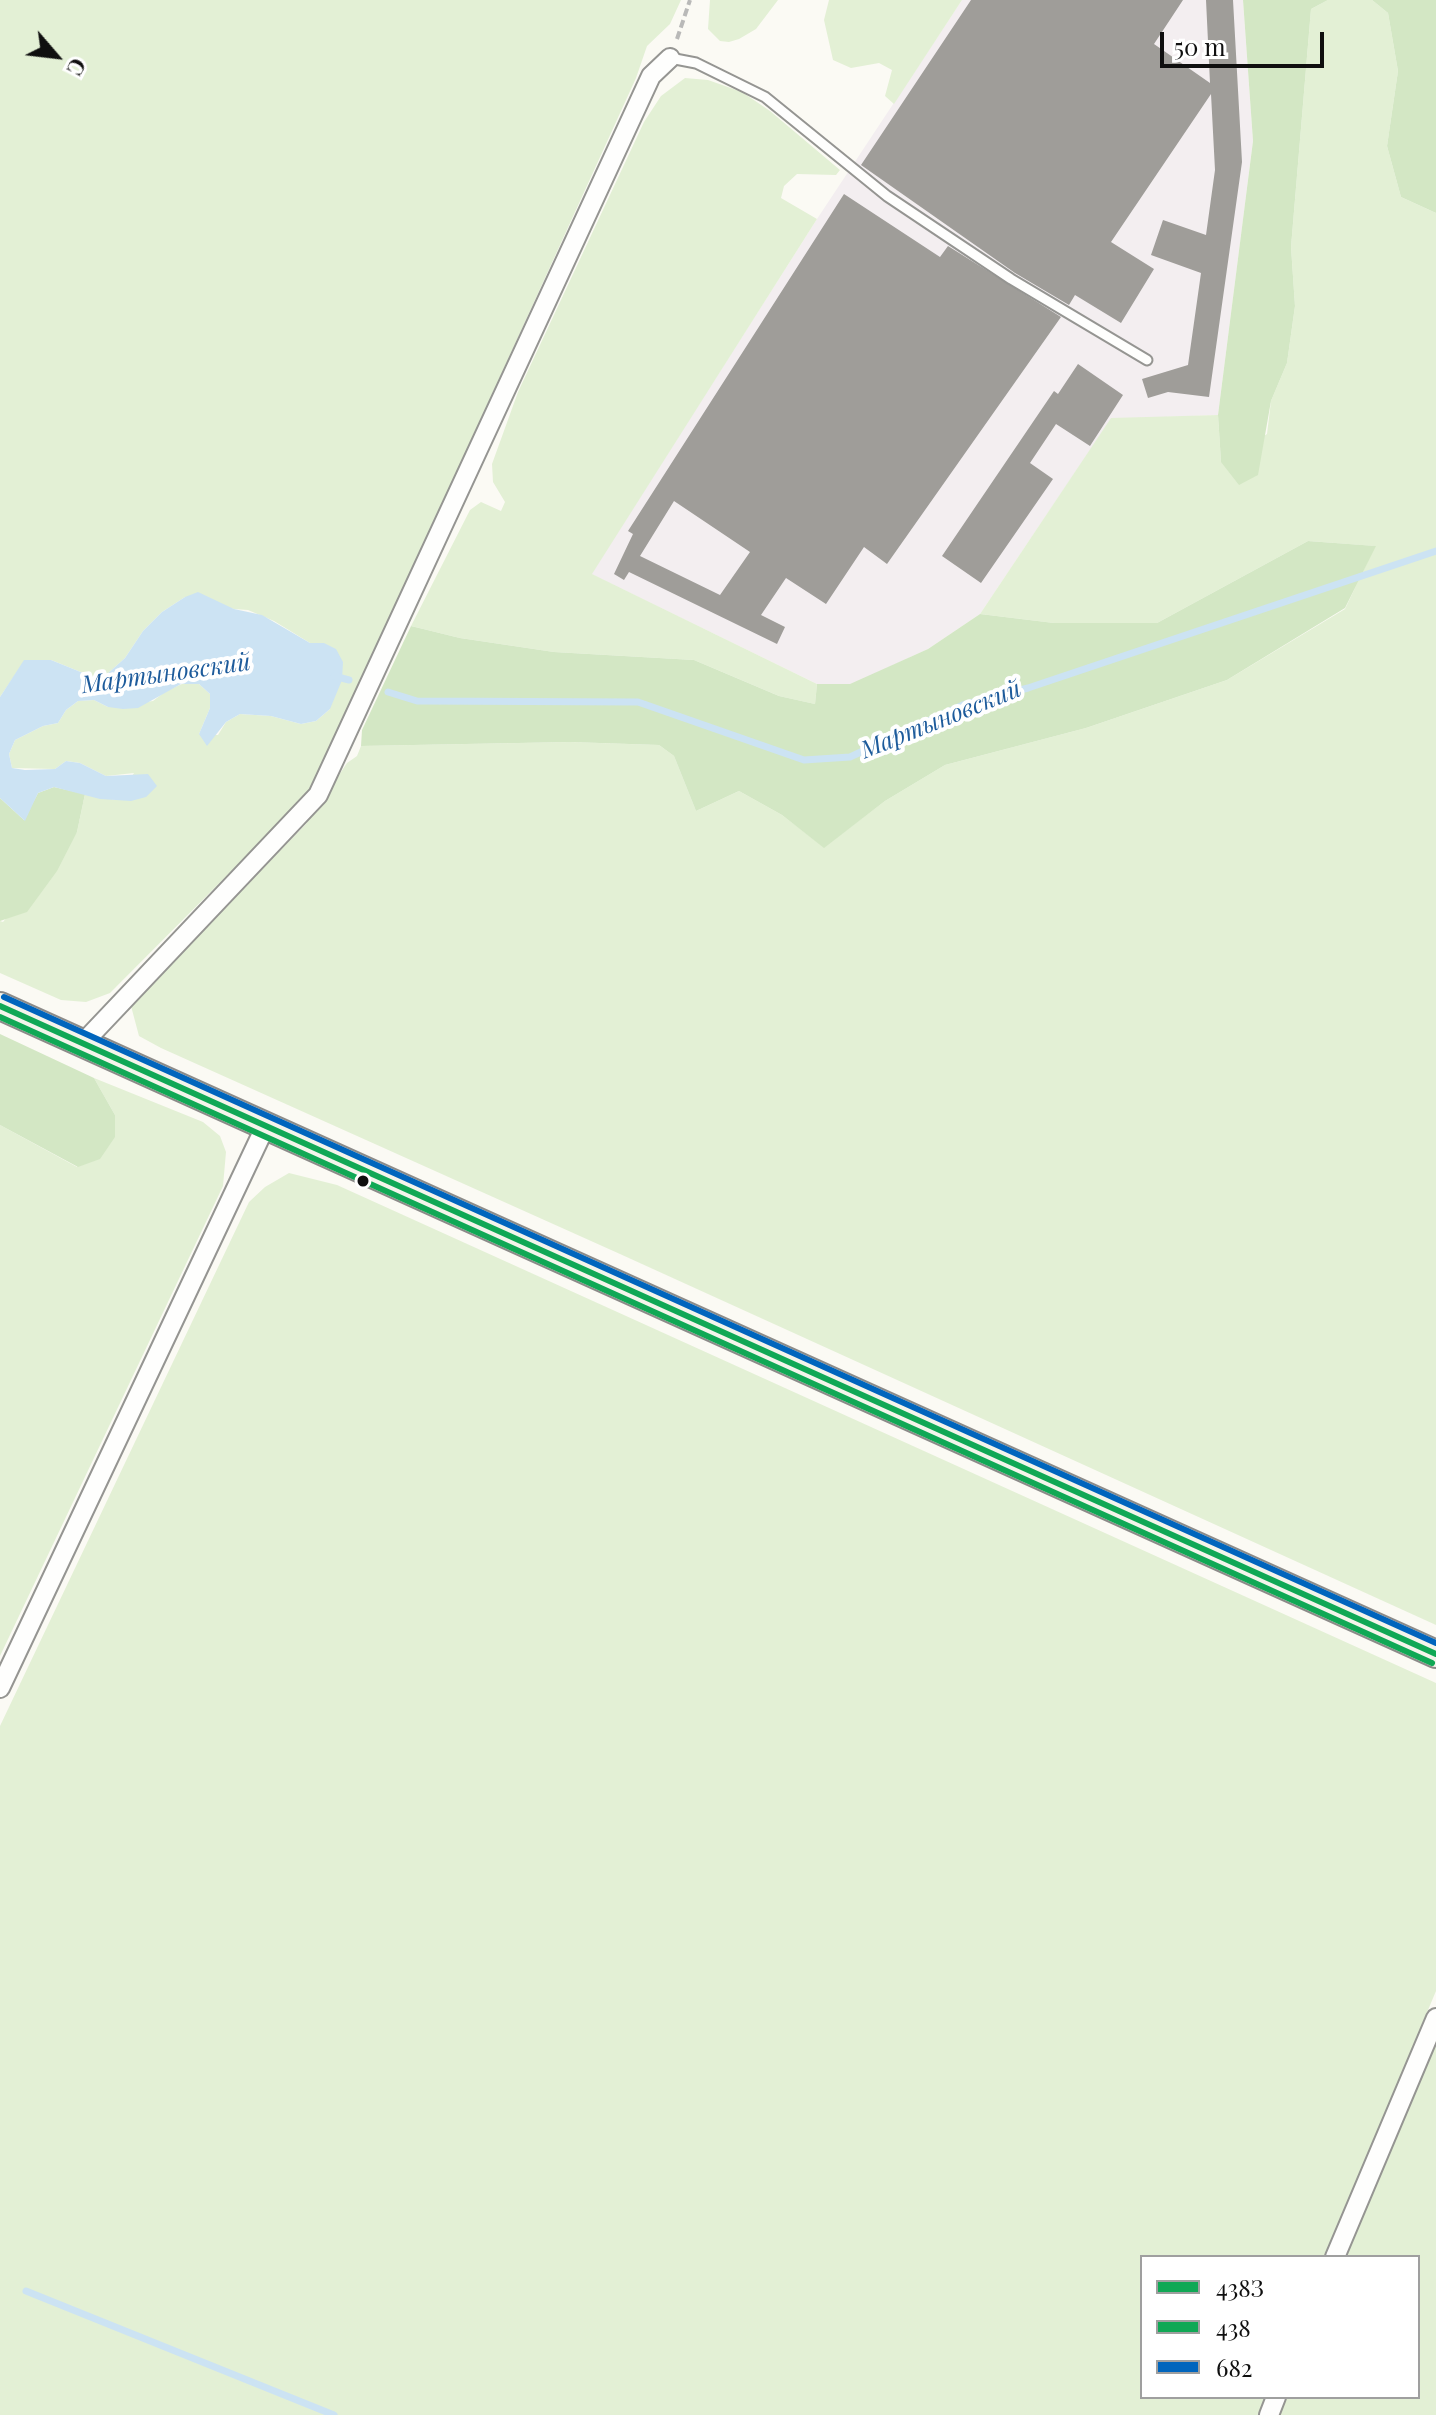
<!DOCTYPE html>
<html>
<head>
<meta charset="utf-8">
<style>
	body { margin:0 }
	#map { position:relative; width:1436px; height:2415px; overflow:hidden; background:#fbfaf4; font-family:"Playfair Display",serif }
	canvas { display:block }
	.legend { position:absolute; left:1140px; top:2255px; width:280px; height:144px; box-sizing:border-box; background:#fff; border:2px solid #9f9f9f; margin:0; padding:10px 14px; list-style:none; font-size:24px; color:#0f0f0f }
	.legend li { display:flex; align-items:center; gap:16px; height:40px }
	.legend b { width:40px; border:2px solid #9f9f9f }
	.north { position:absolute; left:16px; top:16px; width:80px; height:80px; -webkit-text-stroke:6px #fff; paint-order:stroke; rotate:118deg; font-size:22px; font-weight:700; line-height:32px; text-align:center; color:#0f0f0f }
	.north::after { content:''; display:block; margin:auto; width:28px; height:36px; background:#0f0f0f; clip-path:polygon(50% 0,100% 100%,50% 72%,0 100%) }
	.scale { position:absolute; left:1160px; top:32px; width:164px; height:36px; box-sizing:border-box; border:4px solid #0f0f0f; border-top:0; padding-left:10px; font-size:24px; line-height:28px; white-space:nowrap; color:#0f0f0f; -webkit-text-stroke:6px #fff; paint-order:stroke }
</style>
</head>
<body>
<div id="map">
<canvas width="1436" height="2415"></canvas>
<ul class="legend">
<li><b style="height:10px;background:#10a855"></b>438З</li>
<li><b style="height:10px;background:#10a855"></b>438</li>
<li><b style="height:10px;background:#0065bd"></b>682</li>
</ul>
<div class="north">С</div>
<div class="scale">50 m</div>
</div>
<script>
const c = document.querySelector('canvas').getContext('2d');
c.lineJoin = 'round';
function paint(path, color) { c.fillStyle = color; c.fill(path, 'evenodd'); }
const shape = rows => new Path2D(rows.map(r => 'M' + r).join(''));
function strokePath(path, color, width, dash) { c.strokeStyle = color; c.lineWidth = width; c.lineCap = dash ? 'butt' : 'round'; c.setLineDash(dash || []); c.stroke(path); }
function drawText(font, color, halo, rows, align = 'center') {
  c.font = font + ' "Playfair Display",serif'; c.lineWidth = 8; c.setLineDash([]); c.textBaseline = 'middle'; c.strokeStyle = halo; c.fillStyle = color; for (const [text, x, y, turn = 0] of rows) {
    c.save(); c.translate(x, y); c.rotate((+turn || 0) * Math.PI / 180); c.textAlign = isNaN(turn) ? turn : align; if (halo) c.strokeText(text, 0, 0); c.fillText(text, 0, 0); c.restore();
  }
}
paint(shape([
	[962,0,1243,0,1253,141,1218,415,1111,419,980,614,928,649,850,685,817,684,591,574,817,219]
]), '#f3eef0');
paint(shape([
	[0,0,681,0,670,24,647,46,636,78,343,722,306,796,110,993,86,1002,61,1000,0,973,0,921,3,922,77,832,85,794,116,800,134,773,106,776,80,763,66,761,55,769,12,768,9,754,15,740,43,726,58,723,66,710,78,701,94,700,108,707,153,701,166,691,182,684,199,684,210,694,210,708,199,734,218,735,226,722,240,714,271,716,301,724,316,721,330,709,324,643,310,643,274,621,248,610,234,609,185,597,162,612,143,631,125,658,106,675,93,677,51,660,25,660,0,697],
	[710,0,778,0,756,29,739,39,729,42,720,41,708,29],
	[829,0,962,0,894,104,885,96,892,70,879,63,851,68,833,60,824,20],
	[1328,0,1372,0,1388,13,1398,71,1387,146,1401,197,1436,213,1436,1625,620,1254,161,1048,139,1036,131,1006,147,987,306,824,347,763,357,756,361,746,570,742,659,745,674,756,696,811,739,791,782,815,824,847,885,801,945,765,1086,728,1227,680,1345,609,1375,546,1308,541,1157,623,1054,623,980,614,1111,418,1218,415,1221,462,1267,434,1271,401,1287,363,1295,306,1291,247,1311,9],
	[685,78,708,80,742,92,770,111,840,170,836,175,797,174,784,186,781,198,817,219,592,574,817,684,815,704,779,696,694,660,554,652,460,638,411,626,470,510,481,502,501,511,505,502,493,482,492,464,518,392,644,122,661,96],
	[94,1078,203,1122,220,1136,226,1152,223,1186,0,1656,0,1125,77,1167,115,1115],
	[289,1173,337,1185,1436,1683,1436,1991,1324,2257,1142,2257,1142,2397,1265,2397,1258,2415,0,2415,0,1726,249,1202,265,1187],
	[1436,2037,1436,2415,1276,2415,1284,2397,1418,2397,1418,2257,1343,2257]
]), '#e3f0d5');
paint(shape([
	[1243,0,1328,0,1311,9,1291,247,1295,306,1287,363,1271,401,1258,475,1239,485,1221,462,1218,415,1253,141],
	[1372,0,1436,0,1436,213,1401,197,1387,146,1398,71,1388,13],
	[1308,541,1376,546,1345,608,1227,680,1086,728,945,765,885,801,824,848,782,815,739,791,696,811,674,756,659,745,570,742,361,746,362,730,411,626,460,638,554,652,694,660,779,696,815,704,817,684,850,684,928,649,980,614,1054,623,1157,623],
	[54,787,85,794,77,832,57,871,27,912,0,921,0,798,24,820,38,793],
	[0,1034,94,1078,115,1115,115,1137,100,1159,78,1167,0,1125]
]), '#d3e7c4');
paint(shape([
	[198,592,234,609,262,615,310,643,324,643,336,649,343,662,342,680,330,709,316,721,301,724,271,716,240,714,226,722,207,746,199,734,210,708,210,694,199,684,181,684,138,708,123,709,108,707,94,700,78,701,66,710,58,723,43,726,15,740,9,754,12,768,25,770,55,769,66,761,80,763,106,776,148,774,157,786,146,797,131,801,100,799,54,787,38,793,25,821,0,798,0,697,24,660,51,660,93,677,106,675,125,658,143,631,162,612,185,597]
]), '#cce3f3');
strokePath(shape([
	[334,676,349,680],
	[388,692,417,701,638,702,804,760,850,757,963,705,1028,688,1436,551],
	[26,2291,334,2415]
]), '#cce3f3', 7);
paint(shape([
	[971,0,1183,0,1154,44,1210,83,1206,0,1233,0,1242,162,1209,397,1168,392,1148,398,1142,379,1188,365,1201,273,1151,255,1163,220,1206,235,1215,170,1211,94,1111,242,1154,269,1121,323,1075,295,1069,305,1015,273,861,165],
	[844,194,940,257,948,246,1061,317,887,564,864,547,826,604,786,578,761,615,785,627,777,644,629,572,624,580,614,574,633,534,628,531],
	[674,501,750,552,720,595,640,556],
	[1078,364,1123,395,1090,446,1056,424,1030,463,1053,479,981,583,942,556,1054,391,1058,394]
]), '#9f9d99');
const lane = shape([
	[670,58,696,63,765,97,887,196,1011,279,1147,360]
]);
const street = shape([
	[83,1043,318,795,651,76,670,58],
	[0,1688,266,1125],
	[1335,2257,1436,2018],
	[1269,2415,1276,2397]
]);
const secondary = shape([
	[0,1006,1436,1654]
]);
strokePath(lane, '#959592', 13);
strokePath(street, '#959592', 22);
strokePath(secondary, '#8c8b89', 30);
strokePath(shape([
	[677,39,690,0]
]), '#b9b9b8', 4, [8, 4]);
strokePath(lane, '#fefefd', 9);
strokePath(street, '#fefefd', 18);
strokePath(secondary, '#f4f4eb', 26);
strokePath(shape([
	[0,1006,1436,1654]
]), '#10a855', 6);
strokePath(shape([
	[0,1017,1432,1663]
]), '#10a855', 6);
strokePath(shape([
	[4,997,1436,1643]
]), '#0065bd', 6);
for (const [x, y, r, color] of [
	[363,1181,7,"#0f0f0f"]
]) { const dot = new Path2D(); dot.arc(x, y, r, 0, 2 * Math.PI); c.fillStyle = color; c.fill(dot); strokePath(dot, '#fff', 3); }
drawText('italic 24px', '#1d5b9b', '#fff', [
	["Мартыновский",166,674,-8],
	["Мартыновский",941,720,-22]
]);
</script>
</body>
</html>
